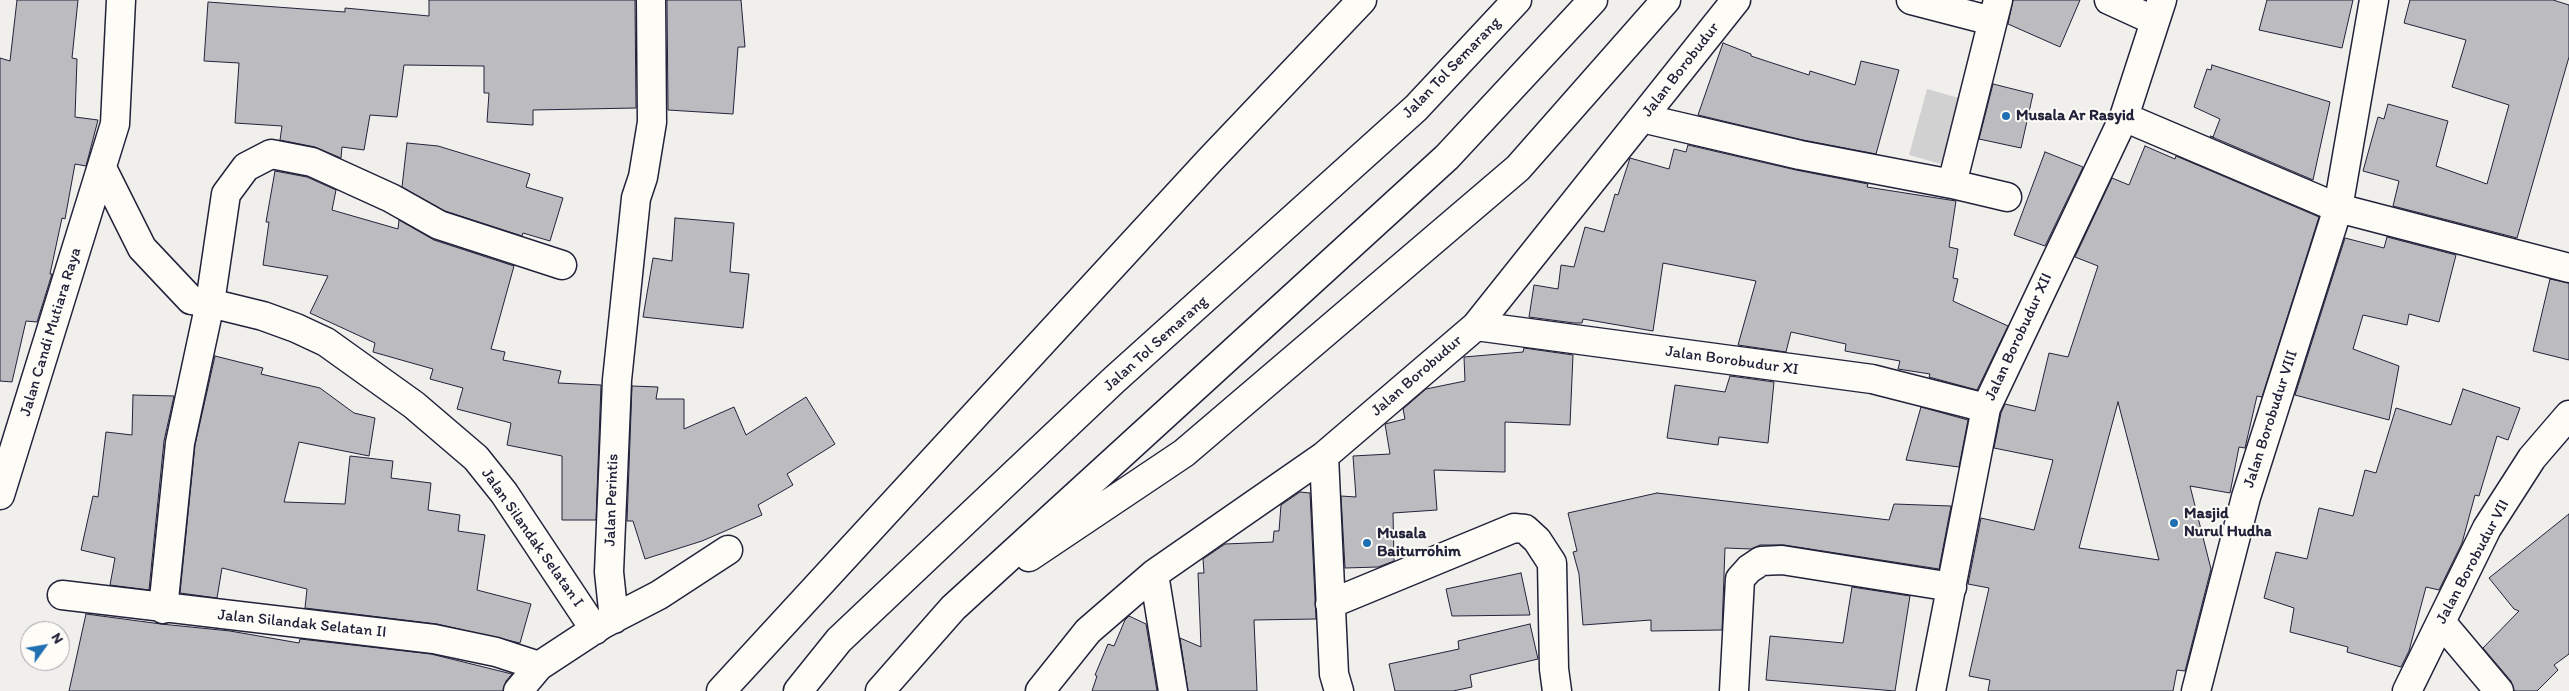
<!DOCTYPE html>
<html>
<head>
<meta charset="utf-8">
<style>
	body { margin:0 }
	#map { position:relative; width:2569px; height:691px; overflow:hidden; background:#f0efec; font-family:Itim,sans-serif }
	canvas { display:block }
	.north { position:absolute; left:20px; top:621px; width:50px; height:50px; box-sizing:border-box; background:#fdfcf7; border:1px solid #a5a5ac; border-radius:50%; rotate:58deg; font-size:14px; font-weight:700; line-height:20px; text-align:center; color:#22223b }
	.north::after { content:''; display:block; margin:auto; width:18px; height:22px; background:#1f6fb2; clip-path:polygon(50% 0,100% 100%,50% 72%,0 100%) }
</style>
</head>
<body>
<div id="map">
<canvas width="2569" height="691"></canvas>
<div class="north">N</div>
</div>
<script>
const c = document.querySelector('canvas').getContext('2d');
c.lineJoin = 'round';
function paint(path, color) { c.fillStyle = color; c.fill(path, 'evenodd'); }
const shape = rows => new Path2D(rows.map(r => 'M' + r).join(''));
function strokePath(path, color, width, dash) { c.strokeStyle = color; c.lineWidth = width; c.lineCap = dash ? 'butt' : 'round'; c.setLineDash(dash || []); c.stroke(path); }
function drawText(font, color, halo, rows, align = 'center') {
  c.font = font + ' Itim,sans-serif'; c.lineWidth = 4; c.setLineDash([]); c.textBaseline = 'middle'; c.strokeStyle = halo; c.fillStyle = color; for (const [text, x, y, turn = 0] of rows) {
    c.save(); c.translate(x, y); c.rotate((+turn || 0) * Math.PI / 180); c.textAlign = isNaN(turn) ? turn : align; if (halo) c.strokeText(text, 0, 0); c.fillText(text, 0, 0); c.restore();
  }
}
paint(shape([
	[1927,89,1959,98,1941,164,1909,155]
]), '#d2d1d1');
const building = shape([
	[17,0,78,0,72,58,77,59,75,117,98,120,86,166,75,164,65,219,62,218,50,274,52,274,37,322,26,321,12,382,0,381,0,58,10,61,17,0],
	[429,0,635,0,636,108,533,110,533,125,487,122,489,93,484,93,484,66,404,65,397,117,370,115,364,150,342,147,341,158,315,147,280,140,282,126,235,123,239,63,204,61,208,2,345,12,345,8,429,16,429,0],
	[667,0,741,0,745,47,738,47,733,114,668,110,667,0],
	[2013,0,2080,0,2060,47,2008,24,2013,0],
	[2267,0,2353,0,2342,48,2259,30,2267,0],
	[2410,0,2553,0,2569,5,2569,57,2517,238,2393,206,2399,181,2363,171,2378,117,2384,119,2388,104,2448,121,2436,166,2487,184,2509,105,2452,87,2466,40,2404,23,2410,0],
	[1723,43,1751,54,1751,56,1809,75,1810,71,1855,85,1861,61,1899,70,1876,154,1803,140,1698,115,1723,43],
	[2212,65,2330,102,2313,180,2210,136,2213,137,2220,119,2194,107,2207,69,2211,70,2212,65],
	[1993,84,2033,94,2021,148,1979,139,1993,84],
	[407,143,438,146,530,174,526,187,563,198,550,241,523,233,522,236,445,211,402,187,407,143],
	[1688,145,1796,170,1868,184,1867,187,1956,201,1949,247,1958,249,1953,278,1958,279,1953,301,2008,326,1977,390,1929,377,1930,374,1898,369,1900,361,1845,351,1846,344,1791,332,1786,352,1738,345,1756,281,1663,263,1653,331,1583,319,1582,323,1574,323,1529,317,1534,285,1558,289,1561,265,1574,267,1585,227,1604,232,1615,194,1618,195,1630,158,1669,169,1674,149,1686,152,1688,145],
	[2145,146,2175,159,2176,156,2319,217,2262,397,2257,396,2245,448,2239,447,2230,493,2190,486,2211,569,2185,671,2177,670,2173,691,1988,691,1990,680,1969,676,1989,588,1968,584,1981,518,2034,530,2053,460,1994,448,2001,413,2005,404,2035,411,2049,353,2068,357,2098,266,2075,257,2112,178,2129,185,2145,146],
	[2118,402,2159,560,2079,548,2118,402],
	[2045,152,2083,167,2045,246,2014,235,2045,152],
	[275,171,307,177,336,190,332,210,398,229,399,220,434,240,514,266,491,349,505,352,503,360,561,371,558,383,601,385,596,520,562,520,562,456,507,445,511,423,457,409,463,388,430,379,433,369,373,352,375,343,310,313,328,276,263,265,269,222,266,222,275,171],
	[675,218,734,223,730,272,749,274,743,328,643,317,653,258,672,261,675,218],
	[2387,237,2456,255,2439,322,2409,314,2407,325,2363,315,2353,349,2399,366,2389,420,2295,395,2345,238,2384,248,2387,237],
	[2550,279,2569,283,2569,360,2533,351,2550,279],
	[1524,348,1573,355,1570,425,1505,422,1505,472,1434,470,1437,510,1393,513,1394,561,1378,567,1345,568,1341,496,1356,497,1353,456,1390,454,1385,424,1405,419,1403,409,1426,389,1465,381,1464,357,1523,352,1524,348],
	[215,356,263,368,261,374,320,388,354,413,375,418,369,456,299,442,284,502,345,504,350,456,393,461,391,478,431,483,428,510,460,515,458,531,485,535,477,590,531,604,520,643,437,624,305,608,307,589,222,568,217,598,180,593,195,445,215,356],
	[1730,376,1774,382,1768,443,1719,437,1718,445,1667,438,1675,385,1725,392,1730,376],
	[632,386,658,387,656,399,684,399,684,429,734,407,746,435,806,397,835,444,787,474,793,485,758,505,762,515,702,541,645,559,633,521,627,521,632,386],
	[2463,389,2520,408,2508,440,2497,436,2479,496,2475,495,2462,543,2439,590,2426,587,2409,651,2401,667,2347,652,2348,647,2290,632,2294,608,2264,598,2276,552,2307,559,2319,508,2353,516,2365,470,2376,473,2396,408,2451,425,2463,389],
	[133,395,174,396,164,441,149,590,110,585,115,558,81,550,93,496,98,497,106,432,132,435,133,395],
	[1921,407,1968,420,1959,467,1906,460,1921,407],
	[1300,492,1310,493,1316,619,1254,620,1257,691,1188,691,1180,638,1201,647,1198,573,1204,573,1203,559,1225,544,1273,542,1274,531,1279,531,1281,505,1300,492],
	[1657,493,1889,520,1894,504,1951,506,1939,569,1784,545,1760,545,1751,549,1725,548,1722,630,1651,631,1651,620,1583,625,1579,574,1573,552,1577,551,1568,513,1657,493],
	[2569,514,2569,654,2554,665,2558,670,2537,691,2514,691,2511,681,2483,648,2519,611,2514,609,2489,578,2569,514],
	[1521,573,1530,615,1452,616,1446,589,1521,573],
	[1852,587,1910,596,1895,691,1766,680,1770,636,1843,643,1852,587],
	[86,614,161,624,230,631,299,643,300,639,431,654,512,674,506,681,503,691,69,691,86,614],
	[1129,616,1146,624,1157,691,1092,691,1097,676,1095,675,1108,644,1114,646,1125,620,1129,616],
	[1530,624,1538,659,1470,675,1472,687,1453,691,1395,691,1389,664,1459,649,1458,641,1530,624]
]);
paint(building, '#bcbcc0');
strokePath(building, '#22223b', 1);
const minor = shape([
	[1911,0,1992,21],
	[2109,0,2155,21],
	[2124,117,2338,208,2569,268],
	[1642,118,1800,155,1952,184,2007,197],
	[102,168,142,248,191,300,210,303,263,316,296,328,326,342,414,405,476,458,504,493,595,630],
	[1952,184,1998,0],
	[1476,326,1872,379,1986,408],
	[1324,456,1334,674,1339,691],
	[0,495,115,124,121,0],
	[1154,574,1173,691],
	[62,595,434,639,496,652,539,666],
	[1330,604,1514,528,1525,529,1537,540,1552,563,1554,669,1557,691],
	[163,609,180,443,210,303,226,194,246,167,271,154,312,162,391,198,439,225,562,265],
	[614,619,609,572,617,380,636,198,643,177,652,122,651,0],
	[2441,622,2499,691],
	[518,691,539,666,603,624,659,595,728,550],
	[1040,691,1088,631,1154,574,1324,456,1476,326,1736,0],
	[1734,691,1740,579,1749,569,1761,561,1782,560,1952,587],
	[1931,691,1986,408,2124,117,2162,0],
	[2196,691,2246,497,2338,208,2374,0],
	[2407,691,2487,528,2532,458,2569,415]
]);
const motorway = shape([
	[1029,557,1184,453,1518,168,1666,0],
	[721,691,1209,161,1362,0],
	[798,691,839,640,1114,380,1416,108,1517,0],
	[880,691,953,608,1447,157,1593,0]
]);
strokePath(minor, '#22223b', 31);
strokePath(motorway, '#22223b', 31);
strokePath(minor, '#fdfcf7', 28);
strokePath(motorway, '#fdfcf7', 28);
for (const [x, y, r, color] of [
	[2006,116,5,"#1f6fb2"],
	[2174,523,5,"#1f6fb2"],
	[1367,543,5,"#1f6fb2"]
]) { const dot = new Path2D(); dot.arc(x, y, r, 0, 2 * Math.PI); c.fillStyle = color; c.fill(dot); strokePath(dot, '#fdfcf7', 2); }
drawText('16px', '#22223b', '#fdfcf7', [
	["Jalan Tol Semarang",1452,68,-46],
	["Jalan Borobudur",1681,70,-52],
	["Jalan Candi Mutiara Raya",51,332,-73],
	["Jalan Borobudur XII",2019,337,-65],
	["Jalan Tol Semarang",1156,344,-42],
	["Jalan Borobudur XI",1732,361,8],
	["Jalan Borobudur",1417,376,-41],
	["Jalan Borobudur VIII",2271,419,-72],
	["Jalan Perintis",612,500,-88],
	["Jalan Silandak Selatan I",532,538,55],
	["Jalan Borobudur VII",2473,562,-62],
	["Jalan Silandak Selatan II",302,624,6]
]);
drawText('bold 16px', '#22223b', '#fdfcf7', [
	["Musala Ar Rasyid",2016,116],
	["Masjid",2184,514],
	["Nurul Hudha",2184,532],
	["Musala",1377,534],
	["Baiturrohim",1377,552]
], 'left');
</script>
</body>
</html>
